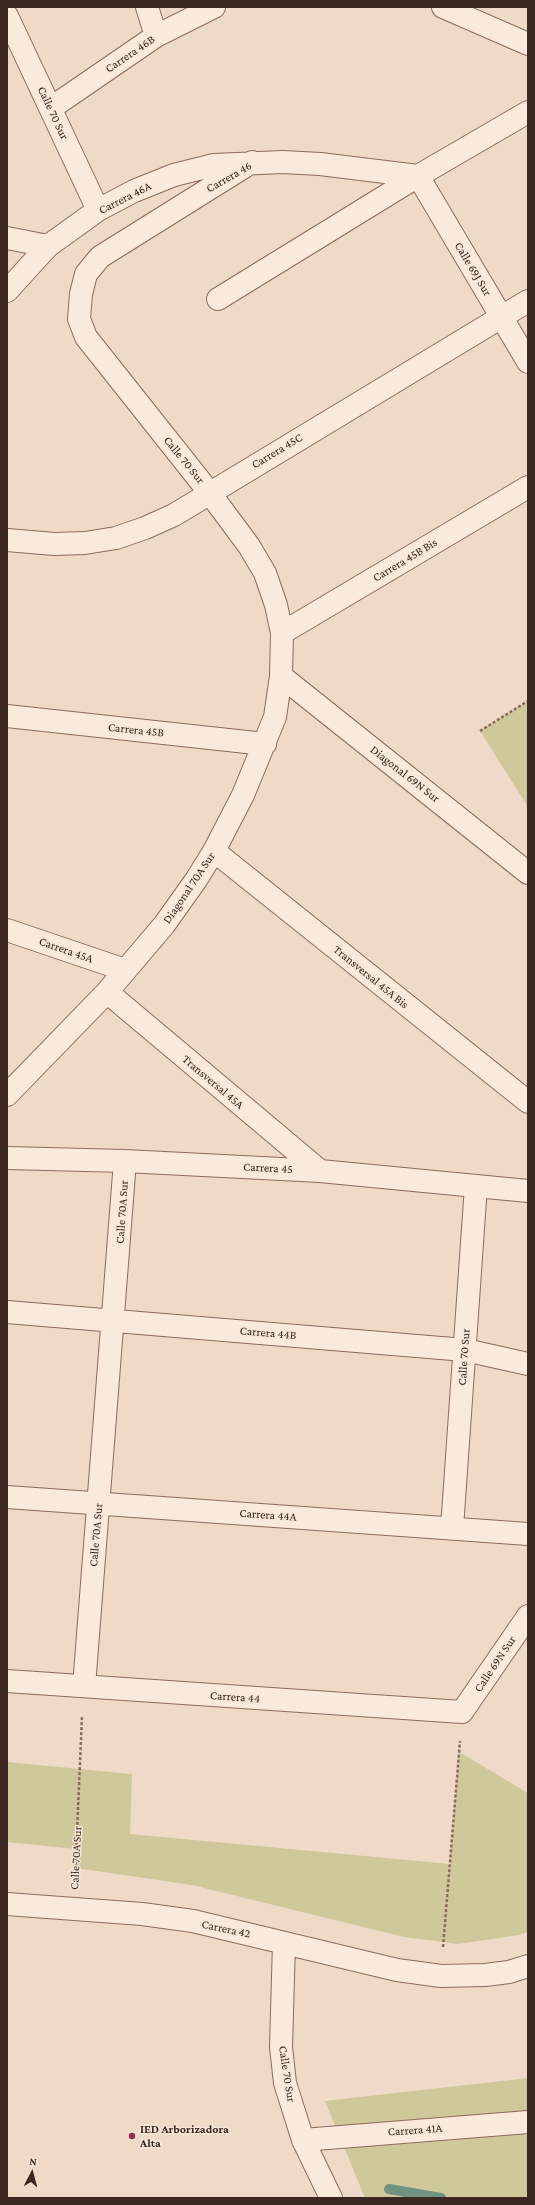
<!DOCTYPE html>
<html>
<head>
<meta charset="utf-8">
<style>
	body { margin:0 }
	#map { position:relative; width:535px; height:2205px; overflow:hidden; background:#efdac8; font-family:"Crimson Pro",serif }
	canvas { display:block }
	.frame { position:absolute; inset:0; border:8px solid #3c2720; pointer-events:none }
	.north { position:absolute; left:12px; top:2153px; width:40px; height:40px; -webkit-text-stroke:3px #f6e7d8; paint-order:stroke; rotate:6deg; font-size:11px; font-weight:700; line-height:16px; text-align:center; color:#3c2720 }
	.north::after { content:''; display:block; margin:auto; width:14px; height:18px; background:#3c2720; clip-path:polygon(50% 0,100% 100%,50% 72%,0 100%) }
</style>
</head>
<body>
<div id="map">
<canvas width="535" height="2205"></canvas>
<div class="frame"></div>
<div class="north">N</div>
</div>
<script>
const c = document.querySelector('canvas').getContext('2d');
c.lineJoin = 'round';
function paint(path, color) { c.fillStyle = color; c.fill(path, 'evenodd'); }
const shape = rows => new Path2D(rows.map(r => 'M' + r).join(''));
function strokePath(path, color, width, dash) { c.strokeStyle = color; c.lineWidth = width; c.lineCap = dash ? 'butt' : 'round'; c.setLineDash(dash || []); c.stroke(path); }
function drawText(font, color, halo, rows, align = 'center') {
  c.font = font + ' "Crimson Pro",serif'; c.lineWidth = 3; c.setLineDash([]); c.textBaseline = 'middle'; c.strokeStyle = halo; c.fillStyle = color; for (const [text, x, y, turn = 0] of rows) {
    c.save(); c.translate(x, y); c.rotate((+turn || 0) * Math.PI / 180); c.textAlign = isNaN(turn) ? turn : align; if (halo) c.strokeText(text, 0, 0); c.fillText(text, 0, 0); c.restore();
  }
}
paint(shape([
	[528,701,528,807,480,731],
	[459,1752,528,1793,528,1932,519,1935,458,1944,404,1937,192,1885,76,1868,76,1849,7,1842,7,1762,132,1774,130,1834,450,1864],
	[528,2078,528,2198,365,2198,325,2101]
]), '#cec89b');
strokePath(shape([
	[389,2189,441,2198]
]), '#6f9281', 10);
const minor = shape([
	[147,7,156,36],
	[443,7,528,44],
	[7,16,98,210],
	[51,108,156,36,214,7],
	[418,176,528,362],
	[7,238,48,246,98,210,134,191,174,175,214,165,283,162,320,164,418,176],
	[7,291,48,246],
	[218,299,418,176,528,112],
	[7,540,54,544,85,543,116,538,145,528,174,515,528,301],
	[282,633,528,487],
	[281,676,528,873],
	[7,716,265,744],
	[214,851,528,1102],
	[7,930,125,970],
	[107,992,320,1171],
	[7,1095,107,992,164,925,196,880,214,851,243,795,275,717,281,676,282,633,276,605,265,573,249,546,209,492,86,337,79,319,81,294,86,274,100,257,252,162],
	[7,1158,125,1161,320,1171,528,1191],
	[7,1312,465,1350,528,1364],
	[7,1497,528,1534],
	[452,1528,476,1186],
	[7,1681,462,1712,528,1616],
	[84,1686,125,1161],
	[7,1904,142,1914,193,1921,397,1970,441,1976,485,1975,509,1972,528,1966],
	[284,1943,281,2047,285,2083,303,2140,331,2198],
	[303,2140,528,2122]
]);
strokePath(minor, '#8c6b5c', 24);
strokePath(shape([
	[480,731,528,701],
	[75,1880,82,1716],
	[443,1947,460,1741]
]), '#8c6b5c', 2.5, [3, 2]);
strokePath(minor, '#faeadc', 22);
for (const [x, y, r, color] of [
	[132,2136,4,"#9c2b46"]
]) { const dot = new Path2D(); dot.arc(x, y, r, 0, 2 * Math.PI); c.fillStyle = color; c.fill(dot); strokePath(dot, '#f6e7d8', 1.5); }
drawText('12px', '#3c2720', '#f6e7d8', [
	["Carrera 46B",130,54,-34],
	["Calle 70 Sur",53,113,65],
	["Carrera 46",229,177,-30],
	["Carrera 46A",125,198,-27],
	["Calle 69J Sur",473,269,59],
	["Carrera 45C",277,451,-31],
	["Calle 70 Sur",184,460,51],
	["Carrera 45B Bis",405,560,-31],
	["Carrera 45B",136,730,6],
	["Diagonal 69N Sur",405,774,38],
	["Diagonal 70A Sur",189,888,-56],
	["Carrera 45A",66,950,19],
	["Transversal 45A Bis",371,977,39],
	["Transversal 45A",213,1082,40],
	["Carrera 45",268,1168,3],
	["Calle 70A Sur",122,1212,-86],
	["Carrera 44B",268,1333,5],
	["Calle 70 Sur",464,1357,-86],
	["Carrera 44A",268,1515,4],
	["Calle 70A Sur",96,1535,-85],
	["Calle 69N Sur",495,1664,-56],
	["Carrera 44",235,1697,4],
	["Calle 70A Sur",76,1858,-87],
	["Carrera 42",226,1929,12],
	["Calle 70 Sur",287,2074,81],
	["Carrera 41A",415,2130,-4]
]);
drawText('bold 12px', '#3c2720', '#f6e7d8', [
	["IED Arborizadora",140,2129],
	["Alta",140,2143]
], 'left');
</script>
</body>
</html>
